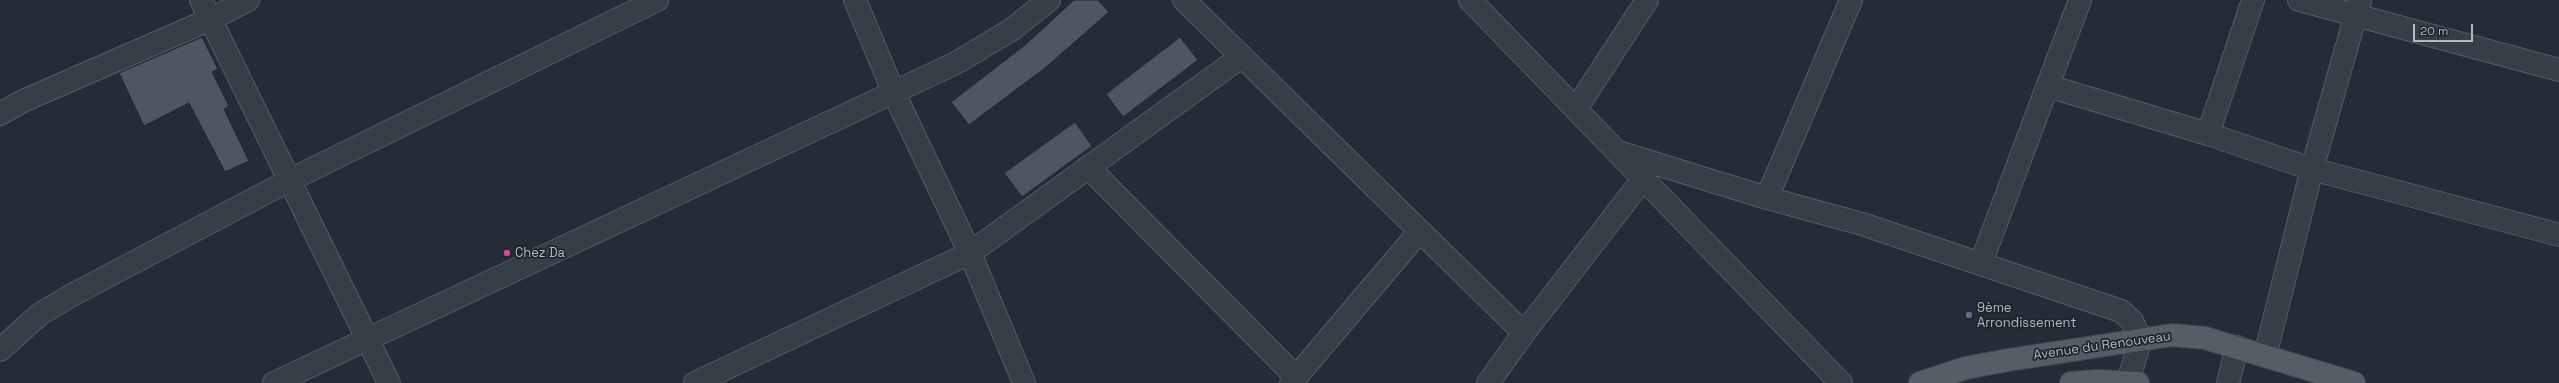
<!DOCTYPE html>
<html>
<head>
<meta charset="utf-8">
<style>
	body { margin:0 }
	#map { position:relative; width:2559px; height:383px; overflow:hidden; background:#242d37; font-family:"Space Grotesk",sans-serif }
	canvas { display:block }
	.scale { position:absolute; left:2413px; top:24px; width:60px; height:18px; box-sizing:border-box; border:2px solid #b2b9c3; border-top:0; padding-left:5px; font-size:12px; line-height:14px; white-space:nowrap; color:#b2b9c3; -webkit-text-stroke:3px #1d242c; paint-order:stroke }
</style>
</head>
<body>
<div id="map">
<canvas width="2559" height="383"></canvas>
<div class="scale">20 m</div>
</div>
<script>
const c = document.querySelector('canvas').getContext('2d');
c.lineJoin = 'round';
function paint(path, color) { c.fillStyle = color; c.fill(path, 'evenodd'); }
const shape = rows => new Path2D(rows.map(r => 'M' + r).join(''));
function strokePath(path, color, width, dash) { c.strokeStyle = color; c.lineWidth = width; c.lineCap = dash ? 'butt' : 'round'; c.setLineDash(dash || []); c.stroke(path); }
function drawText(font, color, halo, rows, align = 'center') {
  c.font = font + ' "Space Grotesk",sans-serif'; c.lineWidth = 3.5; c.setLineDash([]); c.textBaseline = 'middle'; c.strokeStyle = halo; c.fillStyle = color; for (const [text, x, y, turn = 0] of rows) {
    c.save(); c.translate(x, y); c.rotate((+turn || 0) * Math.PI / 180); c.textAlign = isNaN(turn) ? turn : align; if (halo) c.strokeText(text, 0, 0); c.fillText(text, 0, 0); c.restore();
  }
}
const building = shape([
	[1074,0,1098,0,1109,12,1045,68,969,125,951,102,1025,45,1074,0],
	[202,37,218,69,212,72,229,106,224,109,249,161,225,172,189,103,144,126,119,73,202,37],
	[1180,37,1198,60,1123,117,1106,94,1180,37],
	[1075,122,1092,146,1022,197,1004,173,1075,122]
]);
paint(building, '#4d5762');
strokePath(building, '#1f262e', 1);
const minor = shape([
	[201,0,389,383],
	[855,0,893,91,970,253,1024,383],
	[1184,0,1524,333],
	[1470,0,1841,383],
	[2299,0,2559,70],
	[2048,86,2208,134,2312,169,2559,235],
	[1576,109,1647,0],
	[0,114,23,101,211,19,248,0],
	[2208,134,2253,0],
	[1618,152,1767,198,1862,224,2121,311,2132,321,2141,339,2128,381],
	[1088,167,1296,377],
	[1767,198,1851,0],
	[1981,263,2080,0],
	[0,350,40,314,72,295,290,180,657,0],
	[2265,356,2312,169,2360,0],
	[274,383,956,63,1011,30,1049,0],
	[695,383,970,253,1241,57],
	[1291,383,1419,232],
	[1488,383,1524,333,1643,179],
	[2228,383,2237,347]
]);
const major = shape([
	[1920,383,1966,368,2008,360,2172,335,2205,338,2354,383],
	[2071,383,2097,381,2138,383]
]);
strokePath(minor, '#555c65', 24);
strokePath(major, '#414850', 24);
strokePath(minor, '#373e47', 22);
strokePath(major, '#555e67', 22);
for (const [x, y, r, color] of [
	[507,253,4,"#d1479c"],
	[1969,315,4,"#5c6f8a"]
]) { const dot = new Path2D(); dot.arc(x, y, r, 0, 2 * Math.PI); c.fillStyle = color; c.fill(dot); strokePath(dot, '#1d242c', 1.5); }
drawText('13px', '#b2b9c3', '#1d242c', [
	["Chez Da",515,253],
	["9ème",1977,308],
	["Arrondissement",1977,323]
], 'left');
drawText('13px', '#b2b9c3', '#1d242c', [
	["Avenue du Renouveau",2102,346,-8]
]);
</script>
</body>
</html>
